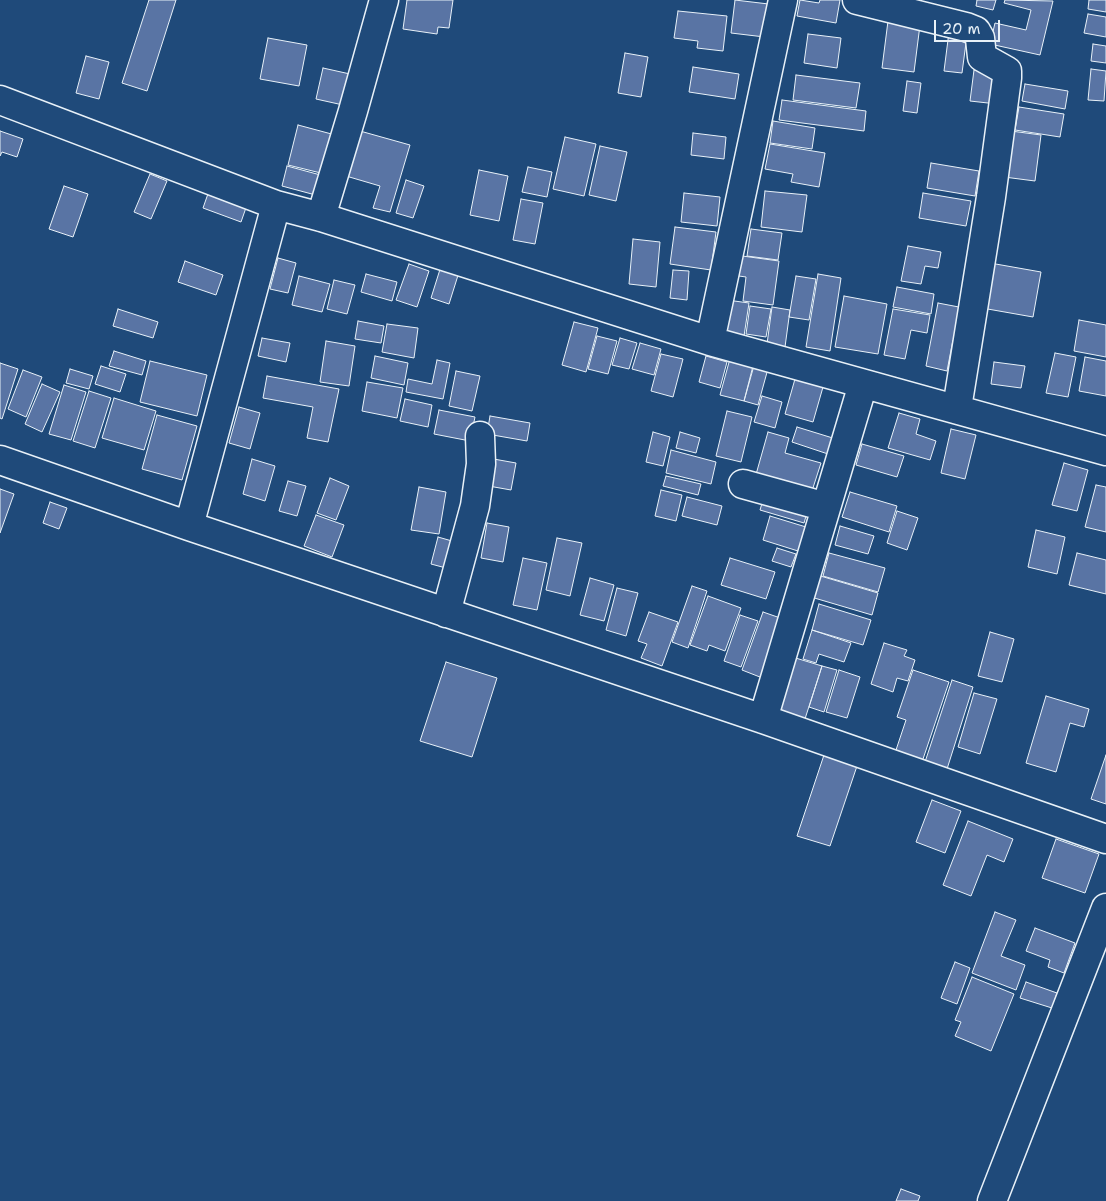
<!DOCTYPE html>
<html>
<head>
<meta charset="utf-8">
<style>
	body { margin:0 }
	#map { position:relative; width:1106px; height:1201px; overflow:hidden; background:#1f4a7a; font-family:"Shantell Sans",sans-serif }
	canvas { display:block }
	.scale { position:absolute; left:934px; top:20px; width:66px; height:22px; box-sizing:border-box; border:2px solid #e8f1f8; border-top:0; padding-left:6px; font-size:15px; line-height:18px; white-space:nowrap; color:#e8f1f8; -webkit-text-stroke:4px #1f4a7a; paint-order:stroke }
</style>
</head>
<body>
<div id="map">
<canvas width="1106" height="1201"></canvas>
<div class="scale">20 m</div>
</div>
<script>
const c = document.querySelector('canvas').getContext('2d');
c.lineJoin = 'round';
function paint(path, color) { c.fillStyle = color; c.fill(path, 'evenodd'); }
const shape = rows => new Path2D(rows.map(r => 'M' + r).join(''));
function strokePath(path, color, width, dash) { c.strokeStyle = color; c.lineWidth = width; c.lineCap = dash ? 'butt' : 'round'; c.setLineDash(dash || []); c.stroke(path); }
const building = shape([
	[149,0,176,0,147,91,122,83,149,0],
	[407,0,453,0,449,28,438,27,437,34,403,29,407,0],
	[735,0,777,5,773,38,731,33,735,0],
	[800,0,819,3,820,0,840,0,836,23,797,16,800,0],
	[977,0,996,0,993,10,976,6,977,0],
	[1005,0,1053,1,1040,55,990,44,995,23,1026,30,1031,10,1004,3,1005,0],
	[1089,0,1106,0,1106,12,1088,9,1089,0],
	[678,11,727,16,723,51,697,48,698,41,674,38,678,11],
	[1088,14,1106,17,1106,37,1084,33,1088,14],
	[888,21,920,25,914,72,882,68,888,21],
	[949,32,967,35,962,73,944,71,949,32],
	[808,34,841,38,837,68,804,63,808,34],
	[268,38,307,45,299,86,260,79,268,38],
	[1093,44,1106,46,1106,63,1091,61,1093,44],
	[625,53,648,57,641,97,618,93,625,53],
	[86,56,109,62,99,99,76,93,86,56],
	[693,67,739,74,735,99,689,92,693,67],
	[323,68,359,76,352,107,316,99,323,68],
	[1091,69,1106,71,1104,101,1088,100,1091,69],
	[974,70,1001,73,997,104,970,101,974,70],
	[796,75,860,83,856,108,793,100,796,75],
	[907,81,921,83,917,113,903,111,907,81],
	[1025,84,1068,91,1065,109,1022,101,1025,84],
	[782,100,866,111,864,131,779,120,782,100],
	[1019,107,1064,114,1060,137,1015,130,1019,107],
	[773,121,815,128,812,149,770,143,773,121],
	[298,125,339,136,329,175,288,165,298,125],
	[0,131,23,139,17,157,2,152,0,156,0,131],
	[360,131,410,145,390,212,373,208,380,186,346,176,360,131],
	[1011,131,1041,135,1035,181,1004,177,1011,131],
	[693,133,726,137,724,159,691,155,693,133],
	[565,137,596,144,584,196,553,189,565,137],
	[770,144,825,153,819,187,791,182,793,174,765,169,770,144],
	[600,146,627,152,616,201,589,195,600,146],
	[931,163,979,171,975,196,927,188,931,163],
	[287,166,328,177,323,197,282,186,287,166],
	[528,167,552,172,547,197,522,192,528,167],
	[479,170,508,176,499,221,470,215,479,170],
	[150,174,167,181,151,219,134,212,150,174],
	[406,180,424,186,413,218,396,213,406,180],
	[64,186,88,194,73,237,49,229,64,186],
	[210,188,248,202,241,222,203,208,210,188],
	[765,191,807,195,802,232,761,227,765,191],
	[684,193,720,197,717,226,681,222,684,193],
	[923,193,971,201,966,226,919,218,923,193],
	[521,199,543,203,535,244,513,240,521,199],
	[675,227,716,232,711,270,670,264,675,227],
	[751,229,782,233,778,260,747,256,751,229],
	[633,239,660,242,656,287,629,284,633,239],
	[908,246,941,252,938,268,925,266,921,284,901,281,908,246],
	[735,255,779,261,773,305,743,301,746,277,732,275,735,255],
	[278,258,296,263,288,293,270,289,278,258],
	[185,261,223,275,216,295,178,282,185,261],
	[442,263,460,269,449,304,431,298,442,263],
	[990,263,1041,272,1033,317,982,308,990,263],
	[409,264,429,271,417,307,396,300,409,264],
	[673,270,689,271,687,300,670,298,673,270],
	[366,274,397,282,392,301,361,292,366,274],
	[818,274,841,278,830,351,806,347,818,274],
	[299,276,330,284,322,312,292,305,299,276],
	[796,276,816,279,809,320,789,317,796,276],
	[334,280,355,285,347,314,327,309,334,280],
	[897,287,934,294,931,314,893,307,897,287],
	[844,296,887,304,878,354,835,347,844,296],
	[727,300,749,303,744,336,723,333,727,300],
	[938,303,964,308,958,341,953,340,947,371,926,366,938,303],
	[750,306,771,309,766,337,746,334,750,306],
	[772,307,790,310,785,347,767,344,772,307],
	[118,309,158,322,153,338,113,326,118,309],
	[893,309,930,315,927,333,911,330,905,359,884,355,893,309],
	[1079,320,1106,325,1106,357,1074,351,1079,320],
	[358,321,384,326,381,343,355,339,358,321],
	[574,322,598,328,586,372,562,365,574,322],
	[387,324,418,328,414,358,382,352,387,324],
	[597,336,617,341,608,374,588,369,597,336],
	[262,338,290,343,286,362,258,356,262,338],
	[620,338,637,343,629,369,612,365,620,338],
	[326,341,355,346,349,386,320,382,326,341],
	[640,343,661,349,654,375,632,369,640,343],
	[114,351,146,361,142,375,109,366,114,351],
	[1055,353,1076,357,1068,397,1046,393,1055,353],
	[661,354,683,359,673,397,651,391,661,354],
	[731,355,754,362,744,401,720,395,731,355],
	[375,356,408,363,404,385,371,378,375,356],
	[706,356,727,362,720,388,699,382,706,356],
	[1085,357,1106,361,1106,396,1079,391,1085,357],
	[437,360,450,363,443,399,406,392,408,379,432,384,437,360],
	[150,361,207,375,197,416,140,402,150,361],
	[755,362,769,365,758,405,744,401,755,362],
	[994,362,1025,366,1021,388,991,384,994,362],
	[0,363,18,369,2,419,0,418,0,363],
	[101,366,126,374,120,392,95,384,101,366],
	[70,369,93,376,89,389,66,383,70,369],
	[23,370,42,377,26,417,8,409,23,370],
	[456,371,480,376,472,411,449,406,456,371],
	[797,372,825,380,813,422,785,414,797,372],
	[267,376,339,389,328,442,307,438,313,407,263,398,267,376],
	[367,382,403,388,397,418,362,411,367,382],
	[42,384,60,392,42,432,25,424,42,384],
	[64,385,86,392,71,440,49,434,64,385],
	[89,391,111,398,95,448,73,441,89,391],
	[762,396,782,402,775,428,754,422,762,396],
	[114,398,156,411,144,450,102,438,114,398],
	[405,399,432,405,428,427,400,421,405,399],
	[239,407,260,413,250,449,229,443,239,407],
	[439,410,475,417,470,441,434,434,439,410],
	[727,411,752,417,741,462,716,456,727,411],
	[899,413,920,419,916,434,936,441,930,460,888,448,899,413],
	[157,415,197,426,182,480,142,469,157,415],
	[490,416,530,423,527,441,487,434,490,416],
	[797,427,836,439,831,455,792,442,797,427],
	[951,429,976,435,965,479,941,473,951,429],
	[653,432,670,437,663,466,646,462,653,432],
	[680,432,700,438,696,453,676,448,680,432],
	[768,432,789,438,785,453,821,463,811,494,755,478,768,432],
	[862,444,904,456,897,477,856,465,862,444],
	[671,450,716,462,711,484,666,473,671,450],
	[488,458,516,463,511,490,483,485,488,458],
	[252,459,275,466,265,501,243,494,252,459],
	[1064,463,1088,470,1077,511,1052,505,1064,463],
	[666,476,701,484,698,495,663,486,666,476],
	[330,478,349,486,336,520,317,513,330,478],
	[288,481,306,486,297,516,279,511,288,481],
	[1096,485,1106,487,1106,532,1085,527,1096,485],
	[419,487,446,492,439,534,411,530,419,487],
	[0,489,14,494,0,533,0,489],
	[661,490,682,495,676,521,655,516,661,490],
	[850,492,897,506,889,532,842,517,850,492],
	[765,493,809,506,804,523,760,510,765,493],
	[687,497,722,506,717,525,682,516,687,497],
	[50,502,67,508,59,529,43,523,50,502],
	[897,511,918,518,907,550,887,543,897,511],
	[316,515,344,525,332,557,304,546,316,515],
	[770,516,806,527,798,551,763,540,770,516],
	[487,523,509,527,503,562,481,558,487,523],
	[840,526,874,536,868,554,835,545,840,526],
	[1036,530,1065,537,1057,574,1028,567,1036,530],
	[438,537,452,541,446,568,431,564,438,537],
	[557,538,582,543,570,596,546,590,557,538],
	[777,548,796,554,791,567,772,561,777,548],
	[829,553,885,568,878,592,823,576,829,553],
	[1077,553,1106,560,1106,594,1069,585,1077,553],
	[523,558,547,563,537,610,513,605,523,558],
	[730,558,775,572,766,599,721,585,730,558],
	[817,575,878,593,872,615,811,597,817,575],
	[590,578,614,585,604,621,580,615,590,578],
	[692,586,707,591,688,648,672,642,692,586],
	[617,588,638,593,626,636,606,630,617,588],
	[708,596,741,608,725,651,709,645,707,651,690,645,708,596],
	[819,604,871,620,863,645,812,630,819,604],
	[649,612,678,622,662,666,641,658,647,644,638,641,649,612],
	[763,612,786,620,765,679,742,670,763,612],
	[740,615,758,621,741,667,724,661,740,615],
	[812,630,851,643,844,662,819,654,816,663,803,659,812,630],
	[990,632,1014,639,1002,682,978,676,990,632],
	[884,643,907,650,904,656,915,660,908,681,897,678,893,692,871,684,884,643],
	[789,656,822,666,804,722,775,714,789,656],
	[446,662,497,678,472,757,420,741,446,662],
	[822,666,837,670,824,712,809,707,822,666],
	[839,670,860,677,847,718,826,712,839,670],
	[913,670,949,682,922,762,895,753,906,720,897,717,913,670],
	[952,680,973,687,947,769,925,762,952,680],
	[974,693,997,699,980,754,958,747,974,693],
	[1046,696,1089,709,1084,727,1070,723,1056,772,1026,763,1046,696],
	[824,755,857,766,830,846,797,836,824,755],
	[1106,755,1106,804,1091,799,1106,755],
	[932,800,961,811,945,853,916,842,932,800],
	[968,821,1013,839,1004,862,987,855,971,896,943,885,968,821],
	[1056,839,1099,854,1085,893,1042,878,1056,839],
	[995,912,1016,920,1001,956,1025,965,1016,990,972,973,995,912],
	[1035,928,1075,943,1064,973,1048,967,1050,960,1026,951,1035,928],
	[955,962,970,968,957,1004,941,998,955,962],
	[972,977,1014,994,991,1051,955,1036,961,1022,955,1020,972,977],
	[1026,982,1057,993,1052,1008,1020,998,1026,982],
	[901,1189,920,1196,918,1201,896,1201,901,1189]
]);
paint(building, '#5974a4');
strokePath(building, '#e8f1f8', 1);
const minor = shape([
	[857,0,966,27,976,31,980,38,982,57,1007,71,1007,78,991,197,957,408],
	[0,100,276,205,321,217,710,341,1106,451],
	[321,217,353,111,384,0],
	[710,341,783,0],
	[0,460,189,526,763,719,1106,839],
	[743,484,826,507],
	[189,526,276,205],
	[446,613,475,506,481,464,480,436],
	[763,719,863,384],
	[992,1201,1106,908]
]);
strokePath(minor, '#e8f1f8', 31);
strokePath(minor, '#1f4a7a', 28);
</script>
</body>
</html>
